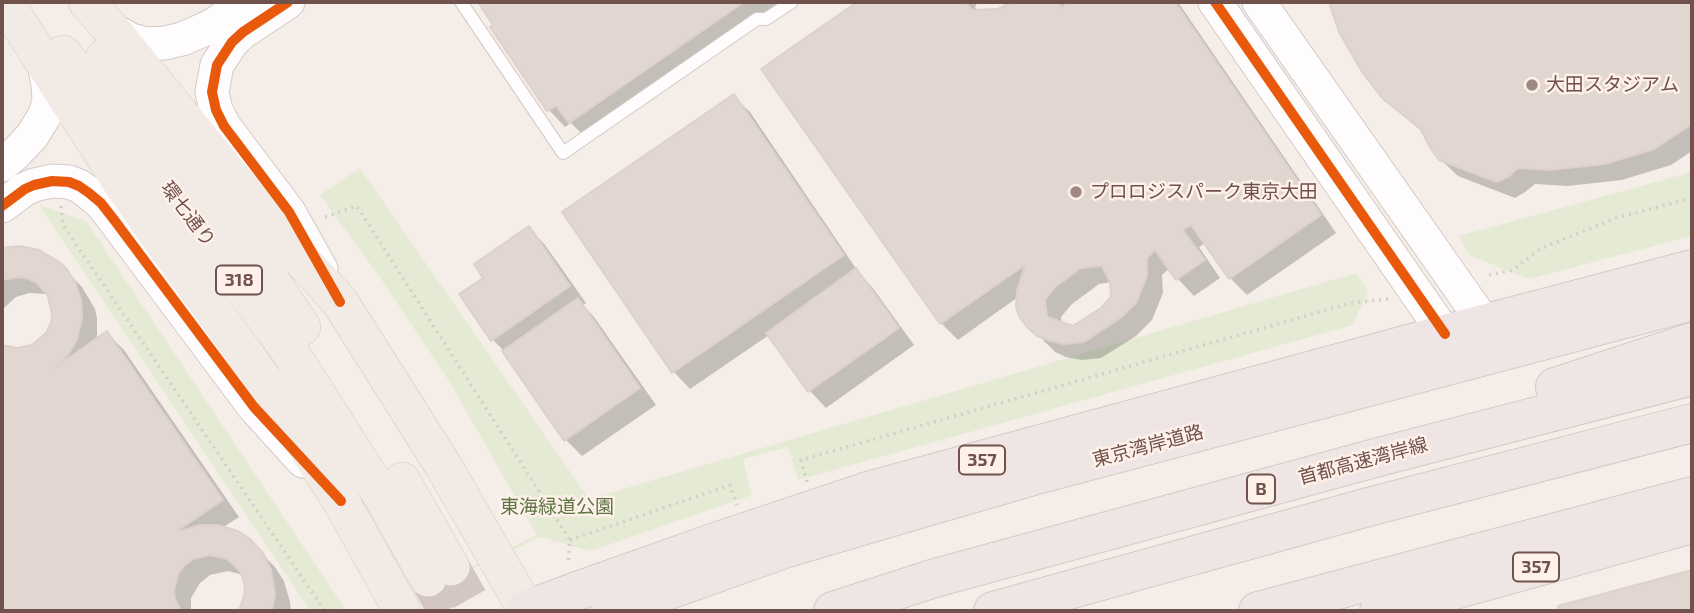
<!DOCTYPE html>
<html>
<head>
<meta charset="utf-8">
<style>
	body { margin:0 }
	#map { position:relative; width:1694px; height:613px; overflow:hidden; background:#f5eee8; font-family:"Exo 2",sans-serif }
	canvas { display:block }
	.frame { position:absolute; inset:0; border:4px solid #71514b; pointer-events:none }
</style>
</head>
<body>
<div id="map">
<canvas width="1694" height="613"></canvas>
<div class="frame"></div>
</div>
<script>
const c = document.querySelector('canvas').getContext('2d');
c.lineJoin = 'round';
function paint(path, color) { c.fillStyle = color; c.fill(path, 'evenodd'); }
const shape = rows => new Path2D(rows.map(r => 'M' + r).join(''));
function strokePath(path, color, width, dash) { c.strokeStyle = color; c.lineWidth = width; c.lineCap = dash ? 'butt' : 'round'; c.setLineDash(dash || []); c.stroke(path); }
function drawText(font, color, halo, rows, align = 'center') {
  c.font = font + ' "Exo 2","Noto Sans JP",sans-serif'; c.lineWidth = 5; c.setLineDash([]); c.textBaseline = 'middle'; c.strokeStyle = halo; c.fillStyle = color; for (const [text, x, y, turn = 0] of rows) {
    c.save(); c.translate(x, y); c.rotate((+turn || 0) * Math.PI / 180); c.textAlign = isNaN(turn) ? turn : align; if (halo) c.strokeText(text, 0, 0); c.fillText(text, 0, 0); c.restore();
  }
}
paint(shape([
	[360,168,589,499,1356,273,1368,291,1353,325,798,480,788,447,743,459,752,495,591,551,540,537,383,611,379,611,537,535,449,381,379,276,320,195],
	[1692,172,1692,236,1529,279,1469,255,1459,236],
	[39,205,86,221,343,606,342,611,309,611,309,609]
]), '#e5ead4');
paint(shape([
	[480,2,784,2,587,139,571,123,565,127,549,110,493,28,496,26],
	[860,2,978,2,975,7,978,12,999,11,1015,2,1178,2,1336,233,1247,295,1230,278,1205,243,1199,247,1220,278,1194,296,1178,279,1170,268,1162,275,1163,293,1152,320,1136,336,1101,358,1082,360,1066,357,1055,352,1028,325,1018,297,958,340,941,323,764,70],
	[1112,282,1113,298,1102,309,1073,328,1062,325,1061,317,1072,304,1099,284],
	[1330,2,1692,2,1692,151,1671,165,1622,180,1567,186,1535,184,1525,192,1515,198,1458,176,1440,159,1424,133,1402,115,1385,97,1340,31],
	[733,96,750,112,859,273,872,287,914,345,826,408,810,391,769,335,690,389,674,372,565,212],
	[529,228,545,245,586,303,583,305,594,317,656,405,582,456,566,440,504,351,493,340,485,278],
	[7,249,64,269,82,287,95,309,97,318,97,340,107,333,124,350,239,517,222,528,249,541,275,567,284,581,290,602,291,611,241,611,246,600,243,575,228,571,210,575,200,583,191,598,191,611,2,611,2,346,17,350,32,347,45,337,52,324,54,310,50,297,45,294,29,293,16,297,4,308,2,314,2,250],
	[1692,572,1692,611,1561,611,1560,607]
]), '#0003');
const building = shape([
	[478,2,744,2,569,123,556,106,547,111,490,27,493,25,478,2],
	[857,2,966,2,972,10,998,9,1012,2,1061,2,1059,9,1069,2,1175,2,1321,215,1229,279,1191,225,1183,230,1205,260,1176,280,1155,250,1147,258,1147,276,1136,303,1119,319,1084,342,1064,344,1048,340,1037,336,1026,326,1019,316,1016,306,1017,291,1025,265,940,324,761,69,857,2],
	[1102,266,1110,282,1111,297,1101,308,1073,326,1047,317,1045,300,1055,287,1081,268,1102,266],
	[1329,2,1692,2,1692,124,1654,149,1605,164,1549,170,1518,168,1509,176,1497,182,1439,160,1431,149,1420,128,1383,99,1362,72,1339,32,1329,2],
	[734,94,844,255,672,373,562,212,734,94],
	[529,226,570,286,491,341,459,294,483,278,474,264,529,226],
	[21,246,39,250,59,262,66,268,75,282,81,300,82,317,77,340,67,356,54,368,107,331,223,500,180,529,181,531,200,525,218,525,238,531,250,539,263,553,271,570,275,594,272,611,239,611,245,593,244,582,241,573,235,566,227,559,210,555,193,559,184,566,178,574,174,591,175,599,181,611,2,611,2,345,17,348,32,345,46,333,51,323,52,314,48,296,37,283,29,279,19,277,2,280,2,248,21,246],
	[856,268,899,328,808,392,766,333,856,268],
	[578,298,640,388,564,441,502,351,578,298],
	[1692,570,1692,611,1559,611,1558,606,1692,570]
]);
paint(building, '#e1d6d0');
strokePath(building, '#ded0cb', 2);
strokePath(shape([
	[451,567,476,611],
	[428,578,446,611]
]), '#d4c7c1', 37, [37, 18]);
const lane = shape([
	[461,2,563,153,757,19,766,19,792,2]
]);
const secondary = shape([
	[288,2,243,32,232,42,217,65,212,92,216,110,224,126,289,212,321,269],
	[1215,2,1445,334],
	[1259,2,1485,324],
	[110,28,131,40,146,44,165,43,182,39,203,30,215,24,246,2],
	[2,165,15,154,32,136,45,115,49,101,48,85,44,63],
	[2,206,25,189,34,185,52,181,69,182,79,186,89,193,101,203,115,221,254,407,303,461]
]);
const primary = shape([
	[5,2,119,179,153,228,266,383,341,501,402,611],
	[87,2,110,28,272,227,340,302,444,467,527,611],
	[63,54,182,206,291,353,385,501,428,578],
	[104,58,261,266,302,327],
	[402,481,451,567]
]);
const highway = shape([
	[1555,387,1692,342],
	[524,611,577,591,721,540,871,490,1445,334,1692,269],
	[610,611,787,548,926,507,1033,476,1692,301],
	[833,611,935,578,1375,458,1692,376],
	[993,611,1372,506,1692,423],
	[1258,611,1692,496],
	[1379,611,1692,524]
]);
strokePath(lane, '#d4c9c5', 14);
strokePath(secondary, '#d4c9c5', 35);
strokePath(primary, '#d4c9c5', 38);
strokePath(highway, '#d4c9c5', 40);
strokePath(shape([
	[61,206,63,225,325,611],
	[325,217,357,206,570,540,568,564],
	[1489,275,1513,270,1540,249,1616,218,1692,198],
	[807,482,801,460,1351,303,1388,299],
	[570,540,730,485,737,505]
]), '#d6ccca', 3.5, [2, 5]);
strokePath(lane, '#fefcfc', 12);
strokePath(secondary, '#fefcfc', 33);
strokePath(primary, '#f1eae5', 37);
strokePath(highway, '#efe5e4', 38);
strokePath(shape([
	[288,2,243,32,232,42,217,65,212,92,216,110,224,126,289,212,340,302],
	[1215,2,1445,334],
	[2,206,25,189,34,185,52,181,69,182,79,186,89,193,101,203,115,221,254,407,341,501]
]), '#e8590c', 10);
for (const [x, y, r, color] of [
	[1532,85,7,"#9f8882"],
	[1076,192,7,"#9f8882"]
]) { const dot = new Path2D(); dot.arc(x, y, r, 0, 2 * Math.PI); c.fillStyle = color; c.fill(dot); strokePath(dot, '#fef1e9', 2.5); }
for (const [x, y, w] of [
	[239,280,46],
	[982,460,46],
	[1261,489,28],
	[1536,567,46]
]) { const box = new Path2D(); box.roundRect(x - w / 2, y - 14.5, w, 29, 5); c.fillStyle = '#fef1e9'; c.fill(box); strokePath(box, '#71514b', 2); }
drawText('bold 18px', '#71514b', null, [
	["318",239,280],
	["357",982,460],
	["B",1261,489],
	["357",1536,567]
]);
drawText('19px', '#71514b', '#fef1e9', [
	["大田スタジアム",1546,85],
	["プロロジスパーク東京大田",1090,192]
], 'left');
drawText('19px', '#71514b', '#fef1e9', [
	["環七通り",188,214,53],
	["東京湾岸道路",1148,446,-15],
	["首都高速湾岸線",1363,461,-15]
]);
drawText('19px', '#5d7643', '#fef1e9', [
	["東海緑道公園",557,507]
]);
</script>
</body>
</html>
